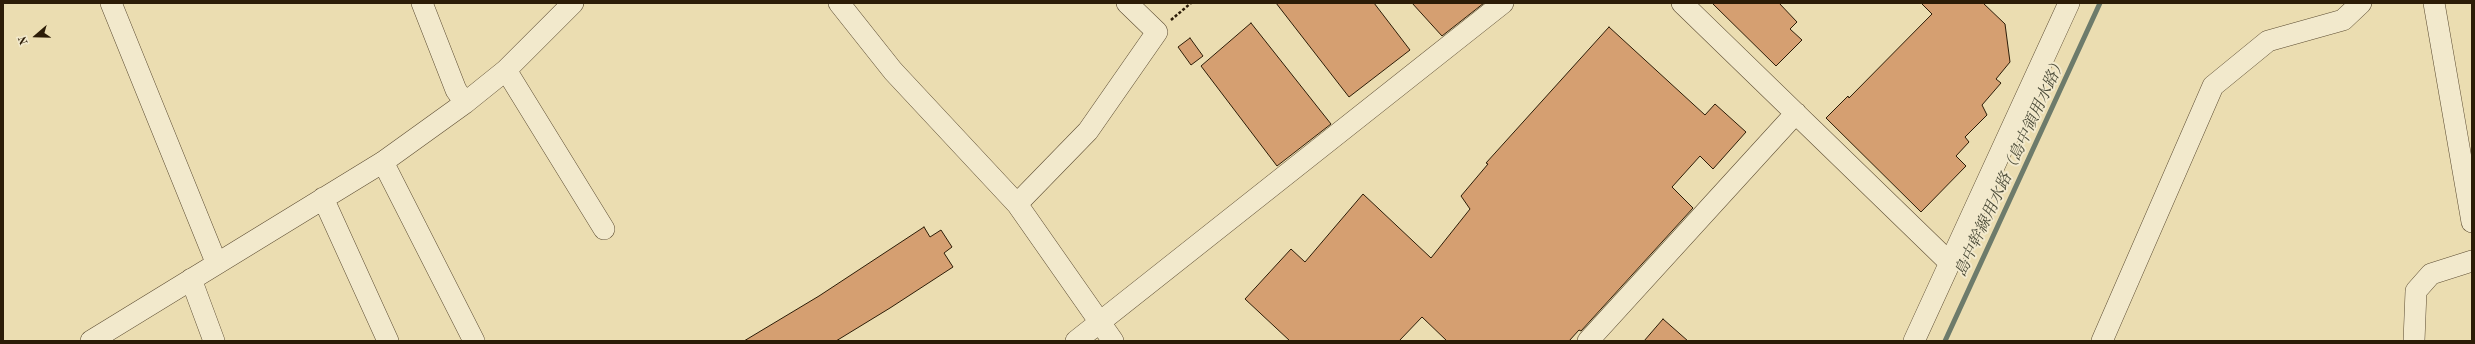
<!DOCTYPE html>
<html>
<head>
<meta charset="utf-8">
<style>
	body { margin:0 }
	#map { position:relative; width:2475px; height:344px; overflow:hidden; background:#ebddb1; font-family:"Old Standard TT",serif }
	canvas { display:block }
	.frame { position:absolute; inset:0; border:4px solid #2c1c07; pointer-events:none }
	.north { position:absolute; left:16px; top:16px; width:40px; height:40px; -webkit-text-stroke:3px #f2e9cc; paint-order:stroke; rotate:250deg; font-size:11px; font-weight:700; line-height:16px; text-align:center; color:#2c1c07 }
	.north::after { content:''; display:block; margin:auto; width:14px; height:18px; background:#2c1c07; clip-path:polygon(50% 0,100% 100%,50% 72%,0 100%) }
</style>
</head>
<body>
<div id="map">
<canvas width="2475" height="344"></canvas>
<div class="frame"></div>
<div class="north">N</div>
</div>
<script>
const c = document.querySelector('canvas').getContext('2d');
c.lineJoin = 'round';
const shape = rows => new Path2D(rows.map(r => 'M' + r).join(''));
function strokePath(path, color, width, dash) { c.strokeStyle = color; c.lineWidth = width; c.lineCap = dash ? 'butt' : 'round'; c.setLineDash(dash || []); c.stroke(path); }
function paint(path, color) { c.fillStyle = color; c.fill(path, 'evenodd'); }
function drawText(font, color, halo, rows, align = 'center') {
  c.font = font + ' "Old Standard TT","Noto Serif JP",serif'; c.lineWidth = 4; c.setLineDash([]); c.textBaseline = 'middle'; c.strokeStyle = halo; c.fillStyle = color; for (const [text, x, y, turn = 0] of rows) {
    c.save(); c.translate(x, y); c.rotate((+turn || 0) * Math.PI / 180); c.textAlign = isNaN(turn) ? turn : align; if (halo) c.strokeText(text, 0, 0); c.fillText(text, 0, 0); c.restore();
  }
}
strokePath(shape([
	[1945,341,2100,3]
]), '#6d7b6b', 5);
const building = shape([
	[1276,3,1374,3,1410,50,1349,97,1276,3],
	[1412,3,1484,3,1442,36,1412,3],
	[1712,3,1779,3,1797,22,1790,29,1802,40,1776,66,1712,3],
	[1921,3,1983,3,2005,24,2010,62,1996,79,2001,83,1982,105,1987,115,1965,137,1969,142,1956,156,1966,166,1921,212,1826,118,1848,96,1849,98,1932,14,1921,3],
	[1251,23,1331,124,1277,166,1201,66,1251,23],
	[1609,27,1705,115,1715,104,1746,132,1713,169,1700,156,1672,187,1693,208,1581,331,1579,330,1569,341,1447,341,1422,317,1399,341,1290,341,1245,299,1291,249,1305,262,1363,194,1431,258,1470,209,1461,196,1488,164,1486,163,1609,27],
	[1190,38,1203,56,1191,65,1178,47,1190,38],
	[924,227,930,237,941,230,952,247,944,253,953,267,890,308,836,341,744,341,819,296,924,227],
	[1663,319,1688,341,1644,341,1663,319]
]);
paint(building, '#d59f71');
strokePath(building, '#2c1c07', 1);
const minor = shape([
	[111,3,216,262],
	[422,3,456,90,465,103],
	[839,3,893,71,1017,204,1113,341],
	[1682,3,1950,263],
	[2434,3,2472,222],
	[506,70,604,229],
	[383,162,474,341],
	[323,198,388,341],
	[1017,204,1088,131,1157,32,1127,3],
	[191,279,214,341],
	[91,341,383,162,465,103,506,70,573,3],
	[1076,341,1503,3],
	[1588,341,1796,113],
	[1914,341,2069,3],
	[2102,341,2213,86,2268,41,2343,20,2361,3],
	[2414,341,2416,291,2431,274,2472,261]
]);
strokePath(minor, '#5c4c32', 22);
strokePath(shape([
	[1171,20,1191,3]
]), '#2c1c07', 2.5, [3, 2]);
strokePath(minor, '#f2e9cc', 21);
drawText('italic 16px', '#4c4c39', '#f2e9cc', [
	["島中幹線用水路（島中領用水路）",2011,167,-65]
]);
</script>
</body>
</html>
